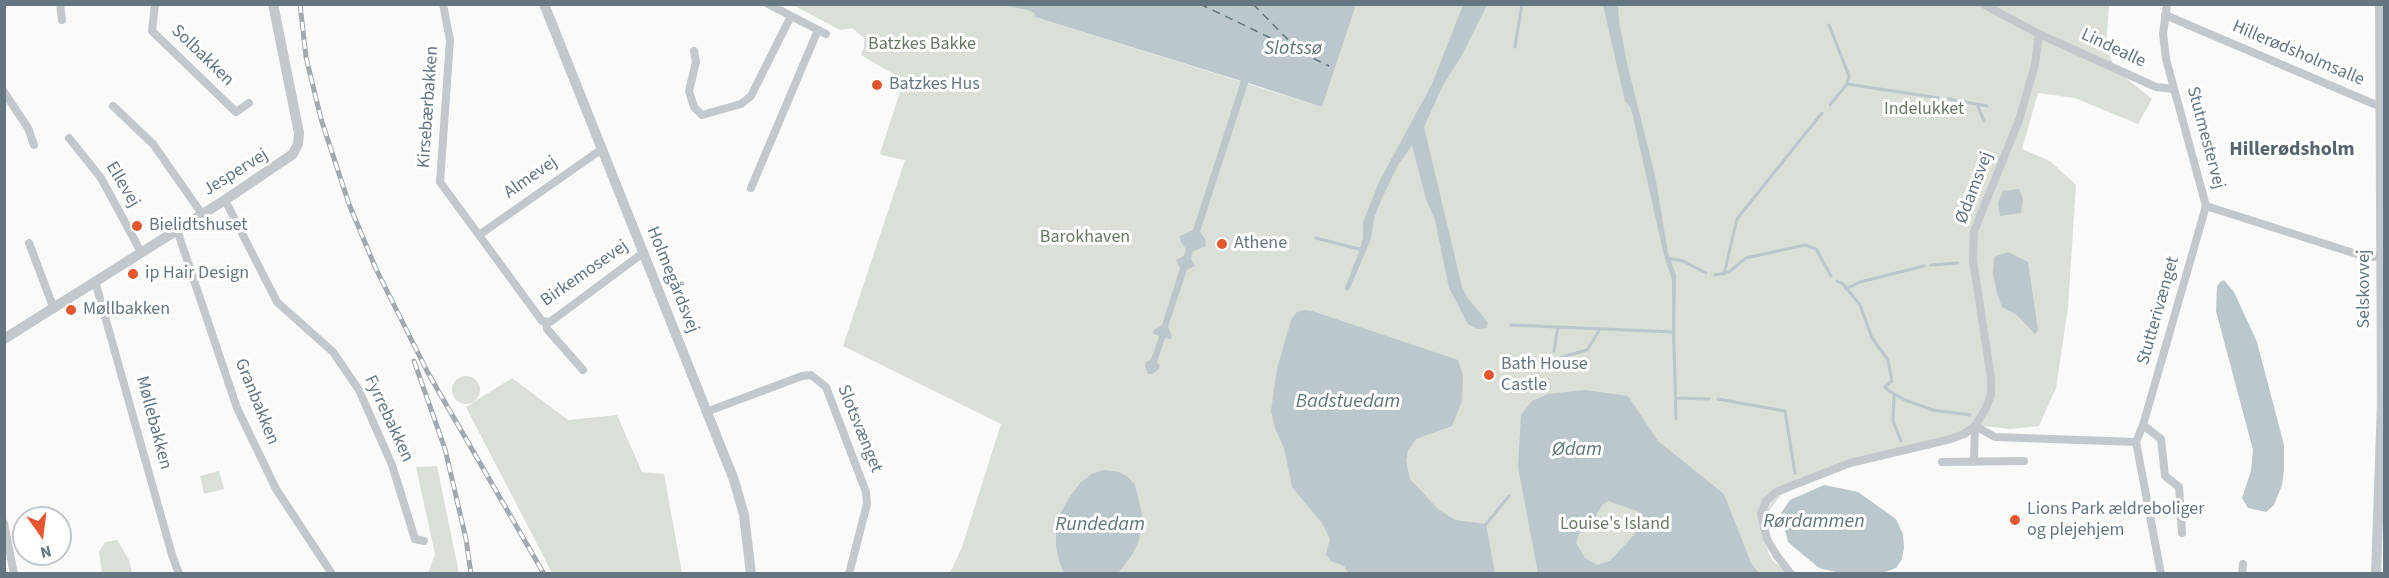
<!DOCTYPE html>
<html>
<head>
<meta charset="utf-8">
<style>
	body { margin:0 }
	#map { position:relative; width:2389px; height:578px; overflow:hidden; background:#fafaf8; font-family:"Source Sans 3",sans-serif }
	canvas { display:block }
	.frame { position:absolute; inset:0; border:6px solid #657683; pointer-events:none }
	.north { position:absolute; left:12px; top:506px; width:60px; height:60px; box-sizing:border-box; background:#fff; border:2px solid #c1c8cd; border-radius:50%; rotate:166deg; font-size:16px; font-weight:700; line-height:24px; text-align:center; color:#657683 }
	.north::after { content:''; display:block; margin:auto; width:21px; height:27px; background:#e4572e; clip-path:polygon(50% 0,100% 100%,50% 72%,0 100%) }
</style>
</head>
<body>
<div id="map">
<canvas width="2389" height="578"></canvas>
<div class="frame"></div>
<div class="north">N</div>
</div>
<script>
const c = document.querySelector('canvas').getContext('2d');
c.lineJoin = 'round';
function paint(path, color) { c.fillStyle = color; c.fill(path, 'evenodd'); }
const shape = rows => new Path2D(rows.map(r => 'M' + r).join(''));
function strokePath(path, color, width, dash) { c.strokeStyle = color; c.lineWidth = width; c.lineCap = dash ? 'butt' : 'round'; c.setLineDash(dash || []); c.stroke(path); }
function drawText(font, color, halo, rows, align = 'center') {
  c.font = font + ' "Source Sans 3",sans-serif'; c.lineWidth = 6; c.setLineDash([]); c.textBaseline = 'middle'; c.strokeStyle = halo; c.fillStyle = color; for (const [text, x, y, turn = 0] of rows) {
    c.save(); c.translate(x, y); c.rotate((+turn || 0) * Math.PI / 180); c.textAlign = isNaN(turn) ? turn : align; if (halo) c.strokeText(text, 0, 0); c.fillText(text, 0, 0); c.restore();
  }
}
paint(shape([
	[793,5,1002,5,1027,10,1034,13,1035,17,1322,107,1356,5,2109,5,2106,48,2116,70,2152,99,2138,124,2075,98,2038,93,2022,149,2050,161,2076,185,2068,307,2056,388,2039,426,2010,429,1975,425,1964,434,1841,465,1781,495,1768,512,1765,543,1771,559,1788,573,950,573,962,547,1001,424,843,346,905,160,881,155,880,153,902,86,902,79,861,55,864,47,864,38,852,28,840,30],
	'452 390a14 14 0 1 1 28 0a14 14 0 1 1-28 0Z',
	[512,378,568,420,617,415,642,472,664,474,682,573,552,573,466,407],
	[437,466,459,573,428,573,435,554,416,467],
	[219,471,224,489,204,494,200,476],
	[117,540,129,560,132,573,102,573,99,552,105,542]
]), '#dadfd7');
paint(shape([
	[1002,5,1356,5,1322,107,1248,83,1200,232,1205,239,1206,246,1193,251,1191,259,1195,266,1187,270,1168,327,1172,336,1171,339,1165,338,1157,362,1160,366,1158,370,1152,374,1148,374,1145,366,1146,362,1151,360,1159,336,1153,333,1154,330,1162,325,1180,268,1176,260,1184,256,1186,249,1181,242,1180,236,1193,230,1241,81,1035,17,1034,13,1027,10],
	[1463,5,1487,5,1462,55,1443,85,1424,127,1462,287,1467,297,1488,323,1486,328,1478,329,1468,324,1449,288,1435,220,1426,199,1412,145,1398,165,1382,198,1374,218,1371,239,1349,290,1346,291,1345,288,1359,252,1363,238,1363,222,1379,182,1432,84],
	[1603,5,1618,5,1619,22,1627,63,1655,175,1668,253,1676,275,1675,344,1672,344,1672,280,1663,251,1631,108,1625,101],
	[2019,189,2023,199,2021,213,2000,216,1998,203,2003,191],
	[2008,252,2028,262,2038,330,2035,334,2017,315,2002,307,1997,293,1993,273,1994,257],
	[2224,280,2234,292,2257,342,2284,445,2284,470,2282,485,2274,505,2266,512,2248,508,2242,498,2251,471,2253,450,2216,311,2217,286,2220,282],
	[1304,310,1312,311,1458,360,1463,375,1462,401,1452,426,1416,439,1408,450,1406,461,1410,479,1438,509,1455,520,1486,524,1495,573,1348,573,1344,566,1331,561,1326,554,1330,539,1322,523,1292,487,1284,448,1275,428,1271,411,1277,369,1291,320,1297,312],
	[1585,390,1628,396,1658,441,1724,494,1751,563,1759,573,1538,573,1518,467,1521,415,1532,401,1548,394],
	[1608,501,1637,511,1641,515,1643,525,1610,561,1597,565,1585,558,1576,543,1579,534,1593,521,1602,505],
	[1103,470,1119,472,1128,477,1135,485,1143,518,1139,540,1132,555,1118,573,1064,573,1059,561,1056,546,1056,531,1060,514,1069,498,1081,482,1092,474],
	[1824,485,1858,492,1896,519,1903,534,1904,548,1902,559,1896,568,1883,573,1840,573,1819,568,1788,542,1781,513,1790,500]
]), '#bbc7cb');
strokePath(shape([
	[1829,25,1849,76,1847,84,1830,105],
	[1515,47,1522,4],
	[1847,84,1939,98],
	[1949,99,1987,106],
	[1977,104,1984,121],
	[1316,238,1363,250],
	[1667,258,1683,261,1706,273],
	[1931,265,1958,263],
	[1724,274,1737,219,1822,113],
	[1715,275,1729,272,1746,258,1805,245,1816,249,1831,276],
	[1837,281,1843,284,1860,305,1872,338,1888,360,1892,381,1885,387,1889,391,1905,400,1933,410,1970,415],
	[1846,289,1860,282,1924,266],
	[1511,325,1674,332],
	[1674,343,1676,419],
	[1554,351,1558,327],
	[1562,357,1587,350,1600,329],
	[1894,394,1893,421,1901,441],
	[1676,398,1709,399],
	[1718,399,1785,411,1795,473],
	[1486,524,1509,496]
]), '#bbc7cb', 3);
strokePath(shape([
	[1200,4,1329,66],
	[1253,4,1297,49,1315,58]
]), '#60757c', 1.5, [8, 6]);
strokePath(shape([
	[60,4,62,20],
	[155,4,152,31,236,112,249,103],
	[443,4,450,40,440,182,542,321,550,322,643,253],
	[768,4,826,34],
	[1983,4,2039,34,2156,87,2174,89],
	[2167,4,2163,34,2166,59,2206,206,2366,257,2381,257],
	[2165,15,2381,107],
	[694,51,696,62,689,91,694,107,702,115,741,104,751,96,791,16],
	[4,92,28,128,34,145],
	[113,106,153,144,202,214],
	[69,138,101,178,141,252],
	[751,188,818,30],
	[225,200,277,302,333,352,359,390,392,465,415,539,424,541],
	[177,230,237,408,276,489,332,574],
	[479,235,602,149],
	[29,243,54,309],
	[95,281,172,555,179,574],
	[546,322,547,329,583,370],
	[706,412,802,376,811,375,826,387,866,492,867,504,849,574],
	[2143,425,2161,439,2165,476,2179,487,2182,533],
	[1975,426,1995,437,2136,442,2143,425,2206,206],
	[2136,442,2161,574],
	[1942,462,2024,461],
	[1974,462,1975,426],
	[4,523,14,574],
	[1791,574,1777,556,1767,539,1761,514,1766,501,1776,492,1850,463,1951,439,1964,434,1975,426,1986,408,1991,395,1991,378,1973,260,1974,231,2019,120,2035,65,2039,34],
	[2242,574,2243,564]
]), '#c3c8cc', 8);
strokePath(shape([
	[544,4,734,480,744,515,751,574],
	[4,339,225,200,293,154,298,144,299,133,273,4],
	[2376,574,2382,404,2380,4]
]), '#c3c8cc', 10);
const rail = shape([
	[300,4,306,57,321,119,349,204,376,269,428,373,544,574],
	[414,361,445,449,466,539,471,574]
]);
strokePath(rail, '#a2aab0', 5);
strokePath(rail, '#fff', 3, [9]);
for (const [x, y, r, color] of [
	[877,85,6,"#e4572e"],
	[137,226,6,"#e4572e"],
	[1222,244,6,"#e4572e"],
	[133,274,6,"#e4572e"],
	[71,310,6,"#e4572e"],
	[1489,375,6,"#e4572e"],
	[2015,520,6,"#e4572e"]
]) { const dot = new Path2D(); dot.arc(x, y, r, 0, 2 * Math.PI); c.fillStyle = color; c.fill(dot); strokePath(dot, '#fff', 2); }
drawText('18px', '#687a64', '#fff', [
	["Batzkes Bakke",922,45],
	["Indelukket",1924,110],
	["Barokhaven",1085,238],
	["Louise's Island",1615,525]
]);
drawText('18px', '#657683', '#fff', [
	["Lindealle",2113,49,25],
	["Hillerødsholmsalle",2298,54,23],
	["Solbakken",202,56,44],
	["Kirsebærbakken",429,107,-86],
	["Stutmestervej",2205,138,75],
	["Jespervej",236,173,-32],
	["Almevej",531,178,-35],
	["Ellevej",122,185,59],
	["Ødamsvej",1975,188,-69],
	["Birkemosevej",585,274,-35],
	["Holmegårdsvej",672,280,68],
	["Selskovvej",2365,289,-90],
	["Stutterivænget",2159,311,-74],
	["Granbakken",256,402,68],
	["Fyrrebakken",388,419,65],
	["Møllebakken",153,423,75],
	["Slotsvænget",859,429,68]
]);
drawText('18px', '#657683', '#fff', [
	["Batzkes Hus",889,85],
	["Bielidtshuset",149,226],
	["Athene",1234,244],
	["ip Hair Design",145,274],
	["Møllbakken",83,310],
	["Bath House",1501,365],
	["Castle",1501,386],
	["Lions Park ældreboliger",2027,510],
	["og plejehjem",2027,531]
], 'left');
drawText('italic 20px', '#60757c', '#fff', [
	["Slotssø",1293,50],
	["Badstuedam",1348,403],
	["Ødam",1577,451],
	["Rørdammen",1814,523],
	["Rundedam",1100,526]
]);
drawText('bold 20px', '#57646e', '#fff', [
	["Hillerødsholm",2292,151]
]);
</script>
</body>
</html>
